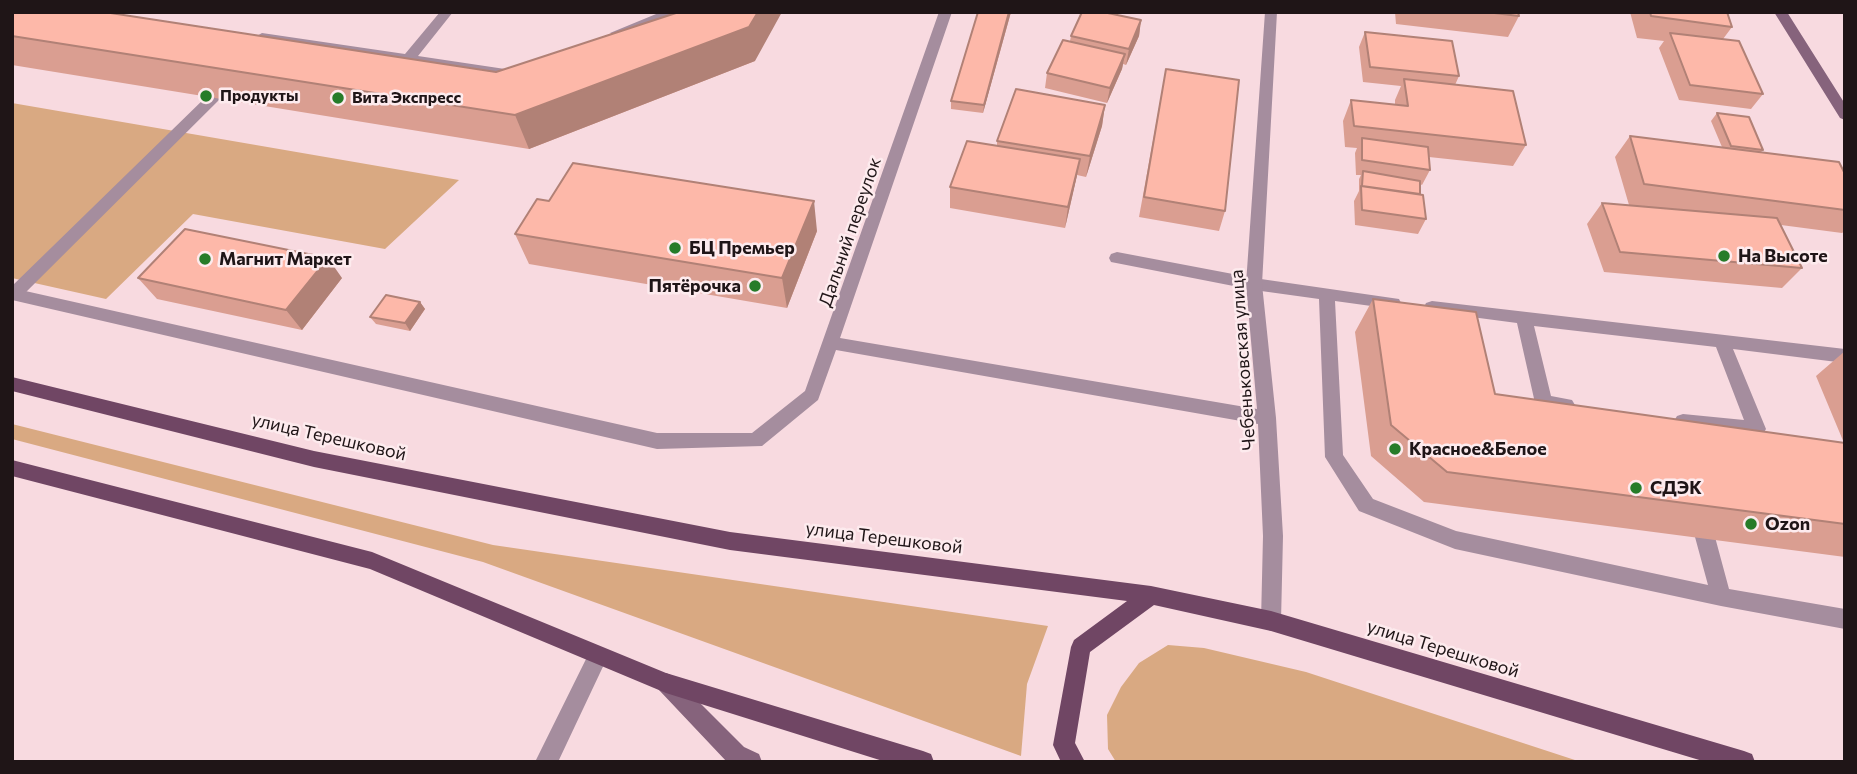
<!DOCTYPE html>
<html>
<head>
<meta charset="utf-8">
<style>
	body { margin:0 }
	#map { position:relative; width:1857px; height:774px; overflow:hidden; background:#f8dae0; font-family:Commissioner,sans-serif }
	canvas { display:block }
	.frame { position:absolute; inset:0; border:14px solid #1f1517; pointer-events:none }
</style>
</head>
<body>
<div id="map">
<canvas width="1857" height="774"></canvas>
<div class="frame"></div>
</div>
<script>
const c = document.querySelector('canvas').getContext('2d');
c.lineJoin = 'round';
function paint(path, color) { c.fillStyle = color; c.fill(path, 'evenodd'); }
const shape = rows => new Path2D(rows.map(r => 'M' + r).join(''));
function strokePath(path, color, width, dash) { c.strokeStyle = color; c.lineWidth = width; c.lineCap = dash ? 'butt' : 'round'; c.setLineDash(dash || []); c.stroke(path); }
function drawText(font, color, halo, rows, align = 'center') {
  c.font = font + ' Commissioner,sans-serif'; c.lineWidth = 5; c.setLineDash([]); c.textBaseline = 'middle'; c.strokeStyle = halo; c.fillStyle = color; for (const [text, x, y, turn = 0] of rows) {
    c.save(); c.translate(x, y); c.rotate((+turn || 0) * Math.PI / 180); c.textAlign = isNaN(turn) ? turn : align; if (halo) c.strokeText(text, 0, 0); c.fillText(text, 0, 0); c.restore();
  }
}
paint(shape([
	[12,103,459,180,385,249,193,214,106,299,12,278],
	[12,424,493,545,1048,626,1027,684,1021,756,483,562,12,439],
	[1168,645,1204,648,1306,672,1581,762,1116,762,1108,749,1107,715,1121,687,1139,663]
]), '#d9a982');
paint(shape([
	[440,12,453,12,418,56,505,69,518,65,523,66,523,72,506,77,262,41,255,37,262,33,405,54,440,12],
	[661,12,674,12,671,18,622,36,617,37,610,33,661,12],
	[214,93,219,94,219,100,20,298,12,300,12,286,209,94,214,93],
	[1117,252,1254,278,1399,299,1401,303,1393,309,1335,301,1343,455,1373,499,1456,531,1708,585,1695,537,1698,531,1705,528,1712,531,1715,537,1729,589,1845,609,1845,629,1721,606,1455,549,1359,511,1325,457,1319,299,1254,290,1111,262,1109,258,1111,254,1117,252],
	[1432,301,1845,349,1845,363,1733,349,1766,429,1763,434,1757,437,1683,428,1677,426,1674,421,1677,416,1683,414,1744,420,1716,347,1534,326,1551,396,1572,400,1575,405,1572,410,1566,412,1544,410,1538,408,1535,403,1517,323,1426,311,1424,307,1426,303,1432,301],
	[598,646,605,649,608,656,558,762,535,762,591,649,598,646]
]), '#a58d9e');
paint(shape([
	[939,12,952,12,840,338,1257,409,1246,284,1265,12,1277,12,1262,284,1276,418,1283,536,1281,621,1278,628,1271,631,1264,628,1261,621,1263,536,1258,424,836,350,818,400,762,446,657,449,12,300,12,288,657,433,752,433,805,391,939,12]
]), '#a58d9e');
paint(shape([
	[1774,12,1787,12,1845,104,1845,120,1840,118,1774,12],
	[666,673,673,676,744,747,759,754,762,762,727,762,659,690,655,683,659,676,666,673]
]), '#86637c');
paint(shape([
	[12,377,314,451,730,532,1151,586,1271,611,1744,751,1752,754,1755,762,1706,762,1271,631,1154,605,1090,652,1075,743,1085,762,1061,762,1053,745,1071,647,1074,640,1127,601,730,550,314,467,12,391,12,377],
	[12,460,372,552,666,673,923,751,931,754,934,762,886,762,666,693,370,569,12,476,12,460]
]), '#704664');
paint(shape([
	[12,12,496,72,755,61,529,149,12,65],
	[1011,12,983,113,951,109,951,101],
	[1395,12,1518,12,1519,16,1508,37,1396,24],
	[1630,12,1727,12,1732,27,1723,39,1763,94,1751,109,1679,100,1659,48,1664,41,1637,38],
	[1141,20,1139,36,1126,65,1123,64,1122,69,1107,103,1045,88,1047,73,1070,41,1071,36],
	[1365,32,1459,76,1455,85,1526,145,1513,166,1429,157,1430,170,1422,185,1420,184,1420,194,1426,219,1418,234,1355,225,1354,201,1359,191,1359,179,1361,175,1356,175,1355,153,1357,148,1345,147,1343,121,1351,100,1395,105,1395,100,1401,86,1363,82,1359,47],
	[1166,69,1225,211,1219,231,1139,217],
	[1105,105,1102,126,1086,177,1077,175,1065,228,950,208,950,187,997,146,997,141],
	[1717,113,1763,150,1761,152,1845,174,1845,231,1842,233,1781,225,1802,268,1782,288,1604,272,1587,224,1602,203,1629,205,1615,157,1630,136,1722,147,1711,121],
	[549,201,817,231,787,308,529,264,515,234],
	[138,278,342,278,302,330,157,299],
	[1373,299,1495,394,1844,443,1816,376,1845,351,1845,557,1424,502,1371,456,1355,332],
	[420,302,425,309,410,331,376,324,370,317]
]), '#da9e91');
paint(shape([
	[758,12,782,12,755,61,529,149,515,115],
	[1009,12,1011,12,983,113,984,105],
	[1141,20,1139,36,1126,65,1129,49],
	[1125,54,1122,69,1107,103,1110,88],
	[1105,105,1102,126,1086,177,1090,156],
	[1080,159,1076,180,1065,228,1068,207],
	[814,201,817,231,787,308,782,278],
	[328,258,342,278,302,330,286,310],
	[420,302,425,309,410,331,405,323]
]), '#b18176');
const building = shape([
	[12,12,104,12,496,72,679,12,758,12,749,27,515,115,12,36,12,12],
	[978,12,1009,12,984,105,951,101,978,12],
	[1082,12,1103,12,1141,20,1129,49,1071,36,1082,12],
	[1486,12,1518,12,1519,16,1486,12],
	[1650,12,1727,12,1732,27,1651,16,1650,12],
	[1365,32,1452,41,1459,76,1370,67,1365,32],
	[1670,33,1739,41,1763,94,1690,85,1670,33],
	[1063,40,1125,54,1110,88,1047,73,1063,40],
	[1166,69,1239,80,1225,211,1144,197,1166,69],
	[1404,79,1513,91,1526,145,1354,126,1351,100,1408,106,1404,79],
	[1016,89,1105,105,1090,156,997,141,1016,89],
	[1717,113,1749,117,1763,150,1731,146,1717,113],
	[1630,136,1839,162,1845,174,1845,210,1644,184,1630,136],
	[1362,138,1428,147,1430,170,1362,160,1362,138],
	[967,141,1080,159,1068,207,950,187,967,141],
	[573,163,814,201,782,278,515,234,537,199,549,201,573,163],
	[1363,171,1420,181,1420,194,1362,186,1363,171],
	[1361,186,1423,195,1426,219,1362,210,1361,186],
	[1602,203,1777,218,1802,268,1620,252,1602,203],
	[185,229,328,258,286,310,138,278,185,229],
	[386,295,420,302,405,323,370,317,386,295],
	[1373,299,1476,312,1495,394,1845,443,1845,524,1447,472,1391,425,1373,299]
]);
paint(building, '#fdb8a9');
strokePath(building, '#b18176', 2);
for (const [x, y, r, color] of [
	[206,96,7,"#267c29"],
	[338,98,7,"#267c29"],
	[675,248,7,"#267c29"],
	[1724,256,7,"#267c29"],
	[205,259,7,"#267c29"],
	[755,286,7,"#267c29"],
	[1395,449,7,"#267c29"],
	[1636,488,7,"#267c29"],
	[1751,524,7,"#267c29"]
]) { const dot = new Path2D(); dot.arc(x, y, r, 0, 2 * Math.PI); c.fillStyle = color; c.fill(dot); strokePath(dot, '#fdebee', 2.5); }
drawText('bold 16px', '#1f1517', '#fdebee', [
	["Продукты",220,96],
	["Вита Экспресс",352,98]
], 'left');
drawText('18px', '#1f1517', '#fdebee', [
	["Дальний переулок",850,232,-71],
	["Чебеньковская улица",1243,360,-94],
	["улица Терешковой",329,437,13],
	["улица Терешковой",884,538,7],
	["улица Терешковой",1443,649,17]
]);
drawText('bold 18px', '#1f1517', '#fdebee', [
	["БЦ Премьер",689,248],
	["На Высоте",1738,256],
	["Магнит Маркет",219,259],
	["Пятёрочка",741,286,"right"],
	["Красное&Белое",1409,449],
	["СДЭК",1650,488],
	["Ozon",1765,524]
], 'left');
</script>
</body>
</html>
